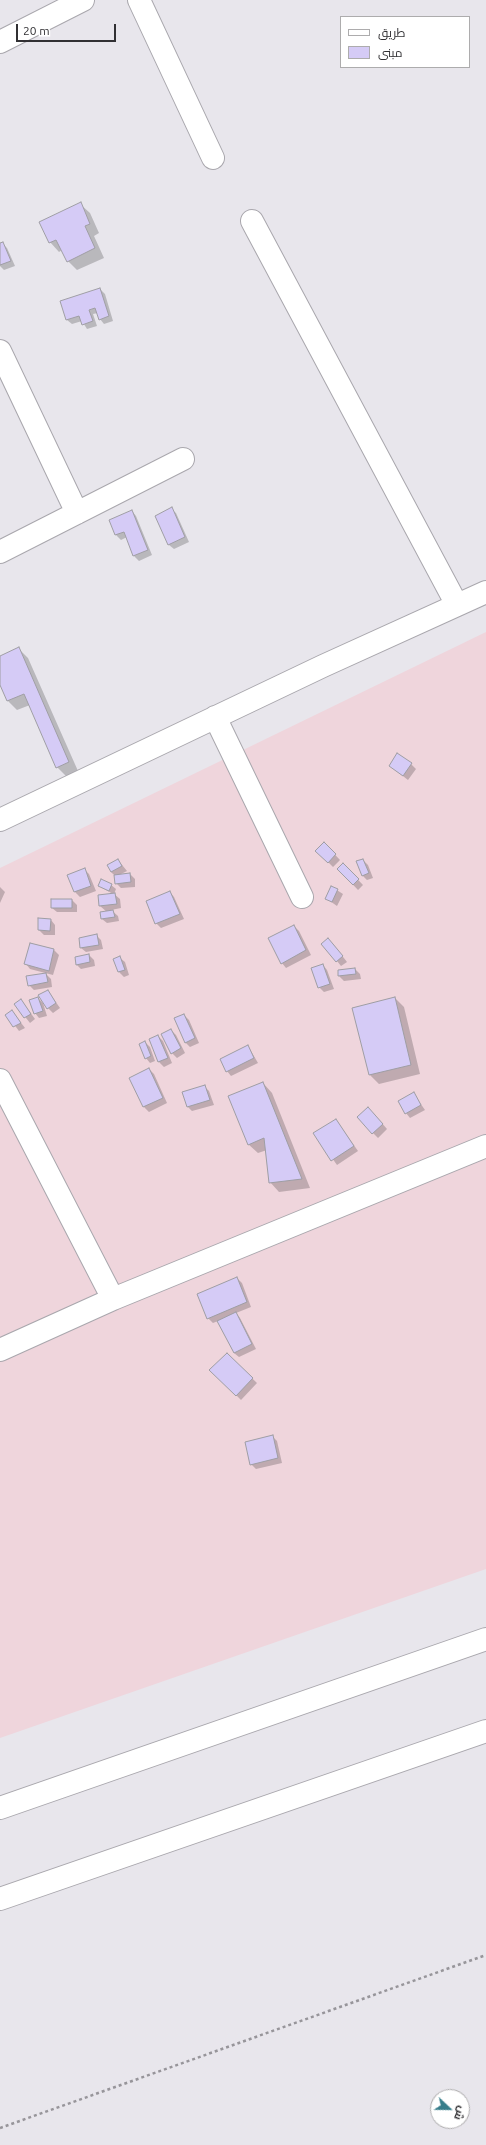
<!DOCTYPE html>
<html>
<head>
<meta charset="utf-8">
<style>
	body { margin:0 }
	#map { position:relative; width:486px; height:2145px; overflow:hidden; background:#e8e6ec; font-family:Ubuntu,Cairo,sans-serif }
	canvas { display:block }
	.legend { position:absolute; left:340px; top:16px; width:130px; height:52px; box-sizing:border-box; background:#fff; border:1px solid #adacad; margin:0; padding:5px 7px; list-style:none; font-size:12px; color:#313033 }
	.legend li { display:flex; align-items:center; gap:8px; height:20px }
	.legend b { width:20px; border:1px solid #adacad }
	.north { position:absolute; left:430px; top:2089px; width:40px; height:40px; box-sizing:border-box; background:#fff; border:1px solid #adacad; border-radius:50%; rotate:112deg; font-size:11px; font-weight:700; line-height:16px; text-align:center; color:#313033 }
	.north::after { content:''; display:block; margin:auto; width:14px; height:18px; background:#387e8b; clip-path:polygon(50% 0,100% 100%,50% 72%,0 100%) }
	.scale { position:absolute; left:16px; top:24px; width:100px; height:18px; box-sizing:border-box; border:2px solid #313033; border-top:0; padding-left:5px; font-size:12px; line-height:14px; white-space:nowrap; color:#313033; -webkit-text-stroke:3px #fff; paint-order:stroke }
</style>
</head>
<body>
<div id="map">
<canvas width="486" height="2145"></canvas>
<ul class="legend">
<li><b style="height:5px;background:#fff"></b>طريق</li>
<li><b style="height:11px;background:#d5cbf6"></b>مبنى</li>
</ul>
<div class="north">ش</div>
<div class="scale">20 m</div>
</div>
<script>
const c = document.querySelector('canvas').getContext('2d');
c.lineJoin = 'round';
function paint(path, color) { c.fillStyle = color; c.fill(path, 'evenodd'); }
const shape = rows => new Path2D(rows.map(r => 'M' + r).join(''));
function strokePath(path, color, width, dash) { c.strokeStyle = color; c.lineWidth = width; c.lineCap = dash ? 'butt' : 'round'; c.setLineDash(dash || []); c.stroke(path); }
paint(shape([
	[486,632,486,1569,0,1738,0,868]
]), '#efd5dc');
paint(shape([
	[80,204,90,213,99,233,94,236,104,258,77,270,68,261,62,250,59,252,50,242],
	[2,243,7,248,15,266,4,270,0,266,0,244],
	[100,289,105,294,113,321,104,324,100,319,98,313,93,314,97,326,87,329,82,321,72,324,67,320],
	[171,509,176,513,189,542,174,549,169,545,156,516],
	[132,511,136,516,152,555,139,561,134,556,127,537,121,540,116,535,110,520],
	[19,649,28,658,78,771,66,776,57,767,30,705,17,710,8,701,0,683,0,657],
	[411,764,416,769,408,780,390,766],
	[324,843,340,860,333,867,317,851],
	[118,860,127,871,119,875,130,874,135,879,135,887,121,888,116,883,115,876,111,872],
	[363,860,368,865,373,878,367,880,362,875],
	[343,864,363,885,358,890,338,869],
	[84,869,89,874,96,891,80,897,75,892],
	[111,885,116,889,114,894,120,899,121,908,111,910,118,916,119,921,107,923,102,919,107,912,100,906,113,894,99,886],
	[0,887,5,892,0,903],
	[332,887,343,894,337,906,327,899],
	[170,892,174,897,184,919,161,928,156,923],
	[72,900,77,905,77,912,57,912,52,908],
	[51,920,55,925,55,935,44,935,39,930],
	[294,926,299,931,311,955,286,968,282,963],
	[96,935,101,940,103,949,86,952,81,948],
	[31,944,54,950,59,955,53,975,30,969,26,964],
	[333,944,347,962,341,966,337,961],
	[89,955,94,960,95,966,81,969,76,964],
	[120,958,125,962,129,975,124,977,119,972,114,959],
	[323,965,327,970,334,989,324,992,319,987],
	[355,969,360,974,361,979,344,981,339,976],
	[46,974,51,979,52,987,34,990,29,985],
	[48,991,60,1008,53,1013,48,1008],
	[38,998,43,1003,47,1016,39,1018,35,1013],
	[395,998,404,1007,420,1074,379,1084,370,1075,353,1009],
	[21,1000,35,1019,30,1023,15,1004],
	[12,1011,25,1028,19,1031,7,1015],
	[184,1015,189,1020,199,1043,190,1047,185,1042],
	[171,1030,176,1035,185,1053,177,1058,172,1053],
	[158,1036,163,1041,172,1063,164,1067,159,1062,150,1039],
	[145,1042,150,1047,155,1061,150,1063,146,1058],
	[248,1046,258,1063,231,1076,227,1071],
	[149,1069,154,1074,167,1103,149,1112,144,1107,131,1078],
	[263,1083,272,1093,310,1188,279,1192,270,1182,267,1150,258,1153,248,1144],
	[205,1087,209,1091,214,1105,192,1111,187,1106],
	[413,1093,425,1110,410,1118,406,1113],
	[373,1113,387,1129,378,1138,358,1118],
	[336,1120,358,1151,337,1165,315,1134],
	[237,1278,242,1283,251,1307,236,1313,240,1318,256,1349,239,1357,234,1353,218,1321,213,1323,208,1318],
	[227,1354,257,1383,241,1400,211,1370],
	[273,1437,277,1441,282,1463,256,1469,251,1464]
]), '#0003');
const building = shape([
	[81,202,90,224,85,226,95,248,67,262,56,240,49,243,39,222,81,202],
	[3,242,11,261,0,265,0,243,3,242],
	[100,288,109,316,99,320,95,308,89,310,93,321,82,325,79,316,66,320,60,301,100,288],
	[172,507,185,537,168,545,155,516,172,507],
	[132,510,148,550,133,556,124,532,115,535,109,520,132,510],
	[19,647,69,762,56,768,24,694,7,701,0,685,0,656,19,647],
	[397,753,412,763,403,776,389,766,397,753],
	[324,842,336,854,328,863,315,851,324,842],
	[118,859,122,866,111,872,107,865,118,859],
	[363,859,369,873,362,876,356,861,363,859],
	[343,863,359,879,353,885,337,869,343,863],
	[85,868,91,886,74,892,67,875,85,868],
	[130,873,131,882,115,884,114,875,130,873],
	[101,879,112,884,109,891,98,886,101,879],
	[331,886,338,889,332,902,325,899,331,886],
	[170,891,180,914,155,924,146,901,170,891],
	[115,893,117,904,99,906,98,895,115,893],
	[51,899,72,899,72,908,51,908,51,899],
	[113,910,115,917,101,919,100,912,113,910],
	[38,918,51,919,50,931,38,930,38,918],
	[294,925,306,950,281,964,268,938,294,925],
	[97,934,99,945,80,948,79,938,97,934],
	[328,938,343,956,336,962,321,944,328,938],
	[30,943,54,949,49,971,24,964,30,943],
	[89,954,90,962,76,965,75,957,89,954],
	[120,956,125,970,118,972,113,959,120,956],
	[323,964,330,984,318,988,311,968,323,964],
	[355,968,356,974,338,976,338,970,355,968],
	[46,973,48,982,28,986,26,976,46,973],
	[48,990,56,1003,47,1009,38,995,48,990],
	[38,997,43,1011,34,1014,29,1000,38,997],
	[395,997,411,1065,369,1075,352,1008,395,997],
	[21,999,31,1014,24,1018,14,1004,21,999],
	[12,1010,21,1023,13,1027,5,1015,12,1010],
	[184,1014,195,1038,185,1043,174,1018,184,1014],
	[171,1029,181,1048,171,1054,161,1034,171,1029],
	[158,1035,168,1058,158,1062,149,1039,158,1035],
	[145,1041,151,1056,145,1059,139,1044,145,1041],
	[248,1045,254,1058,226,1072,220,1059,248,1045],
	[149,1068,163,1098,143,1107,129,1078,149,1068],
	[263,1082,302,1179,269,1183,264,1138,248,1145,228,1096,263,1082],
	[205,1085,210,1100,187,1107,182,1092,205,1085],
	[414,1092,421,1105,405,1114,398,1101,414,1092],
	[368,1107,383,1124,372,1134,357,1117,368,1107],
	[336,1119,354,1146,331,1161,313,1133,336,1119],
	[237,1277,247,1302,207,1319,197,1294,237,1277],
	[236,1312,252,1344,234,1353,217,1321,236,1312],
	[227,1353,253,1378,236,1396,209,1370,227,1353],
	[273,1435,278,1458,250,1465,245,1442,273,1435]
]);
paint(building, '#d5cbf6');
strokePath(building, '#9f9ea4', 1);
const minor = shape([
	[139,0,213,158],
	[0,42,83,0],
	[252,221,457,605],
	[0,351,77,513],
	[0,552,183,459],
	[215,717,302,897],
	[0,820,323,666,486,592],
	[0,1080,113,1299],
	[0,1350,113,1299,486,1146],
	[0,1808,486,1639],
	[0,1899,486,1731]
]);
strokePath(minor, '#a9a7ad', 24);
strokePath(shape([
	[0,2128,486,1955]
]), '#97959a', 2.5, [3, 3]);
strokePath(minor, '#fff', 22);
</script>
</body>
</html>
